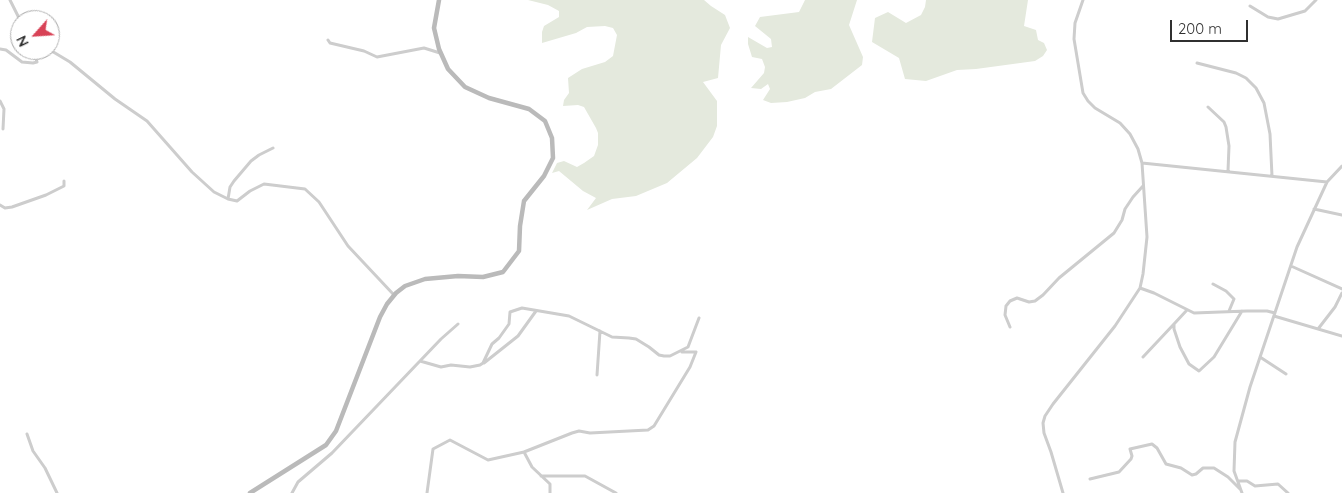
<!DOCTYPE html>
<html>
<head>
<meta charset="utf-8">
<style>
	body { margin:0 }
	#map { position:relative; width:1342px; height:493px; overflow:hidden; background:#fff; font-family:Quicksand,sans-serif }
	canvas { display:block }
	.north { position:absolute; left:10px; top:10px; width:50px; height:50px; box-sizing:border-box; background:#fff; border:1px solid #acacac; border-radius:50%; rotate:244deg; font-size:14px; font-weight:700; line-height:20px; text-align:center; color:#303030 }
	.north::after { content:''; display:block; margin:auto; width:18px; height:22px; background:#d84256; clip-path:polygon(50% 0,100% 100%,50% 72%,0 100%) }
	.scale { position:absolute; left:1170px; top:20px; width:78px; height:22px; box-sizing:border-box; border:2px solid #303030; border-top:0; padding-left:6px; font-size:15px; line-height:18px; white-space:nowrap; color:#303030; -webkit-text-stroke:4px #fff; paint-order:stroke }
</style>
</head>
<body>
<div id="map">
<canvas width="1342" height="493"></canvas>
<div class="north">N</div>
<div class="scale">200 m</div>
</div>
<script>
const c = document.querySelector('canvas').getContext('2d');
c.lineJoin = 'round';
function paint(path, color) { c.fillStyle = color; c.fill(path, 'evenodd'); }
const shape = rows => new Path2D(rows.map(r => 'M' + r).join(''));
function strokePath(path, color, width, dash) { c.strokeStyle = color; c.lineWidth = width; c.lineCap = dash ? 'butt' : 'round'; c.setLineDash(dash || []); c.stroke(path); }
paint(shape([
	[528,0,704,0,711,6,725,15,730,28,721,45,718,78,703,82,717,101,717,126,713,137,697,158,667,183,636,196,612,199,587,210,596,198,583,191,559,171,552,173,557,163,564,161,577,167,584,163,594,156,598,145,598,133,596,128,584,107,578,105,563,106,564,100,569,93,568,78,582,69,605,62,613,56,617,35,613,28,605,26,587,27,576,33,542,43,542,32,544,26,559,17,559,11,548,5],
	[805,0,857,0,849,25,863,57,862,65,831,89,815,92,805,98,787,102,771,103,763,100,770,89,768,84,761,89,751,88,764,73,765,67,762,59,752,57,748,44,748,37,767,48,772,47,771,39,755,26,760,17,799,12],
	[926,0,1028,0,1024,26,1036,30,1038,40,1044,43,1047,50,1043,56,1035,61,976,69,957,70,926,81,905,79,899,58,872,42,875,18,888,12,906,23,921,15,925,7]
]), '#e4e9dd');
strokePath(shape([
	[10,0,20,20],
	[1083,0,1075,23,1074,39,1083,93,1088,101,1095,108,1120,123,1130,134,1138,149,1142,163],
	[1250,6,1268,17,1278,19,1305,11,1316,0],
	[328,40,330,43,364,51,377,57,424,48,440,53],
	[0,49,6,50,22,62,33,63,37,62,36,59,27,54,25,50],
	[50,50,70,62,115,99,147,121,192,172,214,192,228,199],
	[1197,63,1236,73,1246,78,1256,88,1264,103,1270,134,1272,176],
	[0,101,4,109,3,129],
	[1208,107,1224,122,1226,127,1229,146,1228,171],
	[273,148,259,155,251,161,234,181,230,187,228,199,237,201,250,191,264,184,305,189,319,202,348,246,394,295],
	[0,205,5,208,12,207,46,195,64,186,64,181],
	[1314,209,1342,215],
	[1291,266,1342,289],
	[1213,284,1226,291,1234,299,1229,311],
	[1140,288,1154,293,1194,313,1247,311,1267,311,1275,313],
	[1187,310,1174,324,1174,329,1180,347,1189,364,1199,371,1214,357,1242,311],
	[1274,316,1342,336],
	[1010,327,1005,315,1006,306,1010,301,1017,298,1029,302,1035,301,1043,295,1059,278,1114,233,1122,220,1125,209,1133,197,1143,186],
	[1318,329,1335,307,1342,293],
	[1143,357,1174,324],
	[1260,357,1286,374],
	[420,361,441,367,451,365,470,367,480,365,483,363,492,344,499,338,509,324,510,312,522,308,569,316,612,337,629,338,636,339,649,347,659,355,664,356,670,356,688,347,699,318],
	[484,363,518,336,536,311],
	[597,375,600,331],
	[27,434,33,451,45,468,57,493],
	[524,452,572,433,579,431,590,433,648,430,654,426,690,367,696,352,682,352],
	[541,476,585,476,616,493],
	[1090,479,1119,472,1131,459,1132,456,1130,449,1152,444,1157,448,1166,464,1181,468,1192,475,1196,474,1203,468,1214,468,1228,477,1240,489],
	[1239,481,1247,481,1255,486,1278,484,1288,493],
	[292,493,298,482,332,453,441,339,458,324],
	[427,493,433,449,450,440,488,460,524,452,532,467,550,484,550,493],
	[1063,493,1051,452,1044,433,1043,423,1045,416,1053,404,1115,326,1140,288,1143,274,1147,237,1142,163,1327,182],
	[1242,493,1234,471,1235,442,1250,387,1297,247,1327,182,1342,166]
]), '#cdcdcd', 3);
strokePath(shape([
	[250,493,326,445,336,431,380,317,387,304,396,293,405,286,425,279,458,276,483,277,503,272,519,251,520,226,524,201,544,176,553,158,552,138,545,121,529,109,489,98,465,87,448,69,439,49,434,28,439,0]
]), '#bababa', 4.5);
</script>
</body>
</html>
